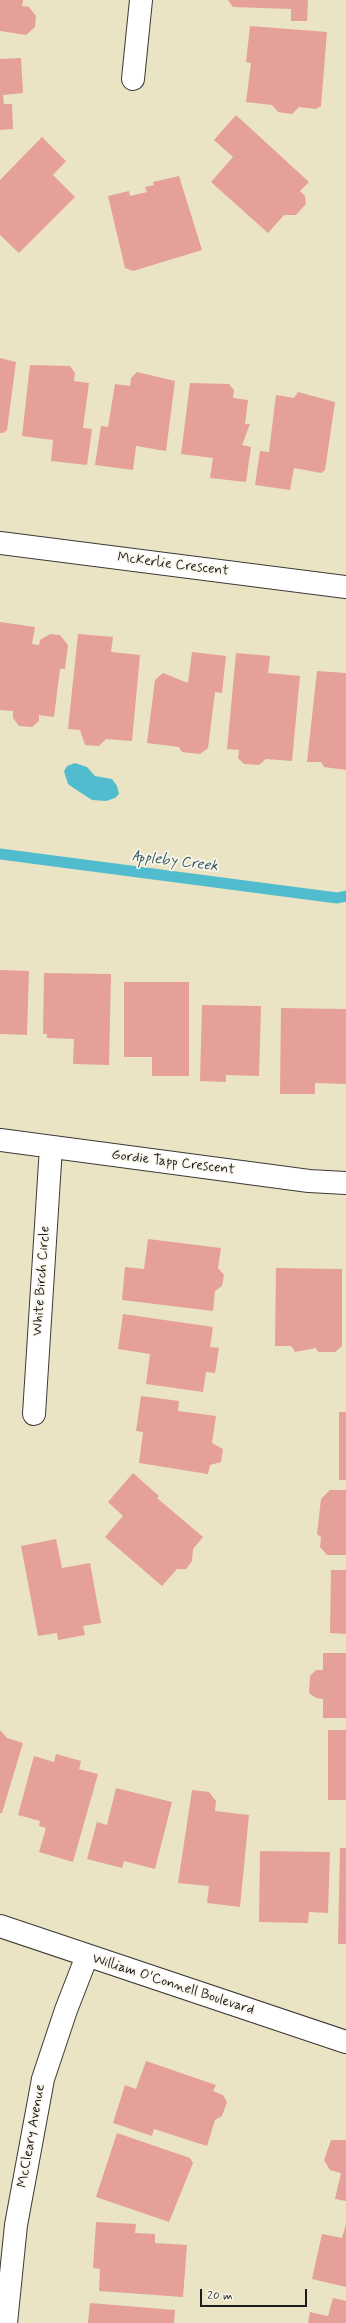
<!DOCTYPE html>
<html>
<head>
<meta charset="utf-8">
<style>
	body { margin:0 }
	#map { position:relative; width:346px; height:2323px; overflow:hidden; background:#eae4c4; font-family:Mynerve,sans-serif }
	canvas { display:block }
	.scale { position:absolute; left:200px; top:2289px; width:107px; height:18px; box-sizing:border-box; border:2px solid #1c1c1c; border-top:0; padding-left:5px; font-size:12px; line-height:14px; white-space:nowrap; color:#1c1c1c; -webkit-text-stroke:3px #fbf7ec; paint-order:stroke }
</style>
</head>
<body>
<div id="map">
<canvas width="346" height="2323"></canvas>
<div class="scale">20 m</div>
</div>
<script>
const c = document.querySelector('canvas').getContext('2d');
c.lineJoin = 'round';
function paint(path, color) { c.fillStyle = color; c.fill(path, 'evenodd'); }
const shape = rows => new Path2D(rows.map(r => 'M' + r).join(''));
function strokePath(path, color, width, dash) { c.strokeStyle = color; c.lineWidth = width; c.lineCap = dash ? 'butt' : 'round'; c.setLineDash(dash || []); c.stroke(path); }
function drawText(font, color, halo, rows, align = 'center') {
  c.font = font + ' Mynerve,sans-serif'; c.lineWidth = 3.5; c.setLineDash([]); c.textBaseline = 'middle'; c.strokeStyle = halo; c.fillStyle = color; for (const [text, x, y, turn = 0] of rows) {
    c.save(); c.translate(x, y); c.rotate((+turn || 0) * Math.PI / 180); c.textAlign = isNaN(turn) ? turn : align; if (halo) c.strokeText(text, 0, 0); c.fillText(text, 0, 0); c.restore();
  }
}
paint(shape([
	[75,763,87,767,95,776,112,779,117,786,119,794,115,798,106,801,92,800,75,789,68,784,64,771,67,766]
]), '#51bccd');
strokePath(shape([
	[0,854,337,898,346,896]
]), '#51bccd', 11);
paint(shape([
	[0,0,23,0,22,6,29,7,36,16,35,27,26,35,0,31],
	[228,0,308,0,307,21,291,21,291,9,233,7],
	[250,26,327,32,321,106,316,109,299,107,292,114,278,112,272,105,246,102,251,63,246,62],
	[21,58,23,93,3,95,4,104,12,104,13,129,0,130,0,59],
	[236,115,309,182,300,191,305,196,306,204,296,215,284,215,268,233,211,182,233,157,214,140],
	[42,137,66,161,53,175,75,197,19,253,0,235,0,180],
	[179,176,202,250,133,271,125,268,108,196,129,191,130,196,147,192,145,187,154,185,153,182],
	[0,358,16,362,7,430,3,433,0,433],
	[30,365,70,366,75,373,74,381,89,383,83,428,92,429,87,465,51,461,53,440,22,436],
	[137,372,175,381,166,451,136,446,133,470,95,465,101,426,108,427,115,384,130,386,131,378],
	[190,383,229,384,234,390,233,398,248,400,245,424,250,424,242,445,251,447,246,482,210,478,213,458,181,454],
	[298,392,335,402,325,470,321,473,294,468,290,490,255,485,260,451,269,452,276,395,294,398],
	[0,622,35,627,32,644,39,645,40,640,50,634,60,635,68,645,65,669,60,669,54,717,39,715,39,721,32,727,19,726,13,718,13,711,0,710],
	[78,634,113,637,111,652,140,655,132,741,106,739,99,746,85,745,80,730,68,729],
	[192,652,226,656,222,693,215,692,208,748,200,754,182,752,179,747,147,743,155,680,163,673,188,683],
	[236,653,270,656,268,673,300,676,292,761,266,759,259,765,244,764,238,758,239,750,227,749],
	[317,671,346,673,346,770,324,767,321,762,307,762],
	[0,970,29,971,27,1035,0,1034],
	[44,973,111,974,109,1065,73,1064,74,1039,47,1038,47,1034,43,1034],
	[124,982,189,982,189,1076,152,1076,152,1057,124,1057],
	[202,1005,261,1006,259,1076,226,1075,226,1082,200,1081],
	[281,1008,346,1009,346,1084,315,1083,315,1094,280,1094],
	[148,1239,221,1248,218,1268,224,1275,222,1286,215,1291,213,1311,122,1300,125,1267,144,1269],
	[276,1268,342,1269,342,1346,335,1352,318,1352,316,1348,295,1352,291,1346,275,1346],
	[123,1314,213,1327,210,1347,219,1348,215,1373,206,1372,203,1392,146,1384,150,1354,118,1349],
	[141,1396,179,1401,178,1411,216,1416,212,1443,223,1449,221,1462,210,1465,208,1474,139,1463,143,1432,136,1431],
	[339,1412,346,1412,346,1480,339,1480],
	[133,1473,159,1496,157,1498,203,1537,193,1549,192,1561,186,1569,177,1569,162,1586,105,1537,123,1516,108,1502],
	[330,1490,346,1490,346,1555,327,1555,320,1547,321,1537,317,1534,321,1499],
	[56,1539,62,1568,90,1563,101,1623,83,1626,85,1635,58,1640,57,1633,38,1636,21,1546],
	[331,1570,346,1570,346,1634,330,1633],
	[323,1653,346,1653,346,1718,323,1718,323,1699,316,1698,309,1693,310,1676,316,1670,323,1670],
	[0,1730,7,1738,23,1743,2,1813,0,1813],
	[328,1730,346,1730,346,1800,328,1800],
	[56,1754,81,1761,79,1769,98,1774,73,1862,39,1852,46,1828,39,1826,40,1821,18,1815,34,1756,54,1762],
	[116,1788,172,1802,155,1869,124,1861,122,1868,87,1859,97,1822,107,1825],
	[192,1790,209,1792,216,1801,215,1811,249,1815,240,1907,207,1903,209,1886,178,1883],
	[340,1848,346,1848,346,1944,338,1944],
	[260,1851,330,1852,328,1913,309,1912,308,1923,259,1922],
	[146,2061,216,2085,213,2091,223,2095,227,2102,222,2116,215,2120,207,2146,154,2129,152,2136,113,2123,125,2085,136,2089],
	[117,2133,190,2158,193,2163,169,2222,96,2197],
	[331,2140,346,2140,346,2201,335,2199,341,2173,330,2170,324,2160],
	[96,2222,136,2224,135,2233,155,2234,155,2243,187,2245,183,2297,99,2291,100,2269,93,2268],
	[346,2224,346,2287,312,2279,322,2234,342,2238],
	[333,2298,346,2301,346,2323,308,2323,310,2312,328,2316],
	[90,2303,175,2310,174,2323,88,2323]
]), '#e5a099');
const minor = shape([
	[133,79,141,0],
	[0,543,346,587],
	[0,1140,309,1181,346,1183],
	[34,1414,51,1147],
	[6,2323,16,2225,43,2079,66,2010,87,1956]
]);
const tertiary = shape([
	[0,1926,346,2042]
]);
strokePath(minor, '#3b3a35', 24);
strokePath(tertiary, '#3b3a35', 24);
strokePath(minor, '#fff', 22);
strokePath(tertiary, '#fff', 22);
drawText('14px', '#1c1c1c', '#fbf7ec', [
	["McKerlie Crescent",173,565,7],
	["Gordie Tapp Crescent",173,1163,7],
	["White Birch Circle",42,1281,-86],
	["William O'Connell Boulevard",173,1985,18],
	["McCleary Avenue",32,2136,-80]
]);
drawText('italic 15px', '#315c63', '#fbf7ec', [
	["Appleby Creek",175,862,7]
]);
</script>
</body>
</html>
